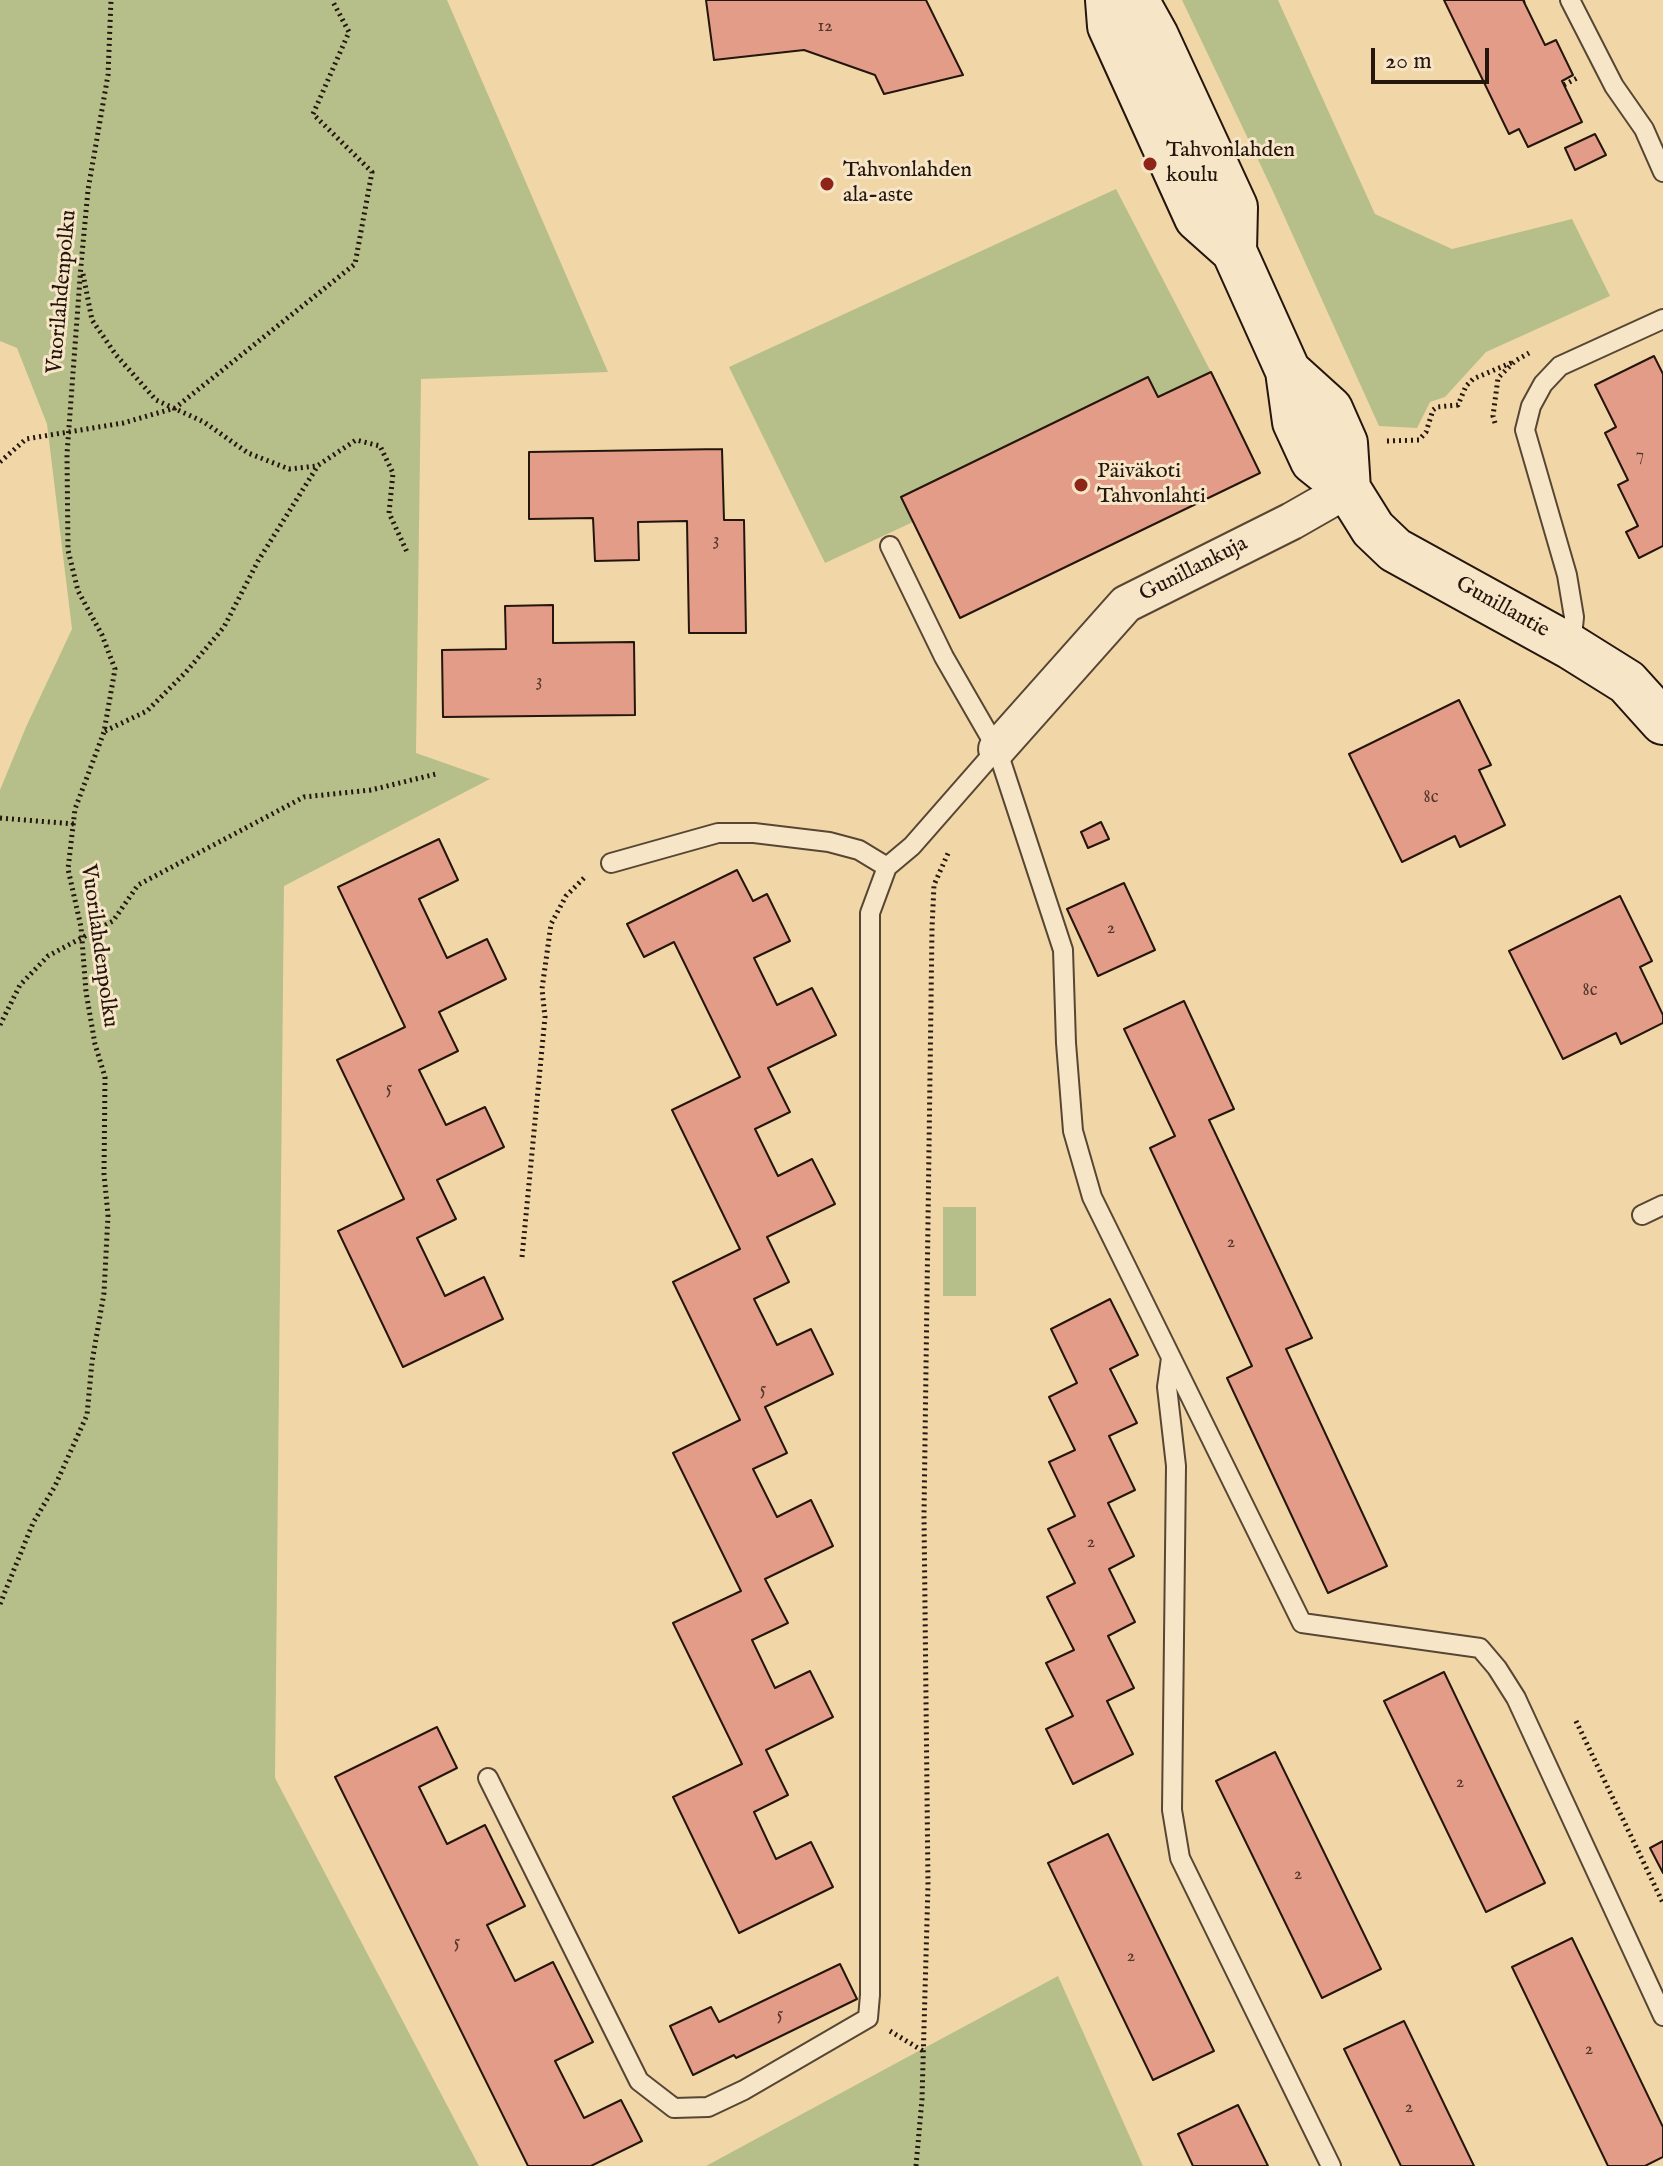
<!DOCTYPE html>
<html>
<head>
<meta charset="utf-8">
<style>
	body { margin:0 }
	#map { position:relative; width:1663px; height:2166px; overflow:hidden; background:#f1d7a7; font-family:"IM FELL English",serif }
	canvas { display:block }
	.scale { position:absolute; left:1371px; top:48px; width:118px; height:36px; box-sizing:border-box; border:4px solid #24150d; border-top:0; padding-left:10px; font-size:24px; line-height:28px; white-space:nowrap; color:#24150d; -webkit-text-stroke:6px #f6e5c6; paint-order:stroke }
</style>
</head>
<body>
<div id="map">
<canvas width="1663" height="2166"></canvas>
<div class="scale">20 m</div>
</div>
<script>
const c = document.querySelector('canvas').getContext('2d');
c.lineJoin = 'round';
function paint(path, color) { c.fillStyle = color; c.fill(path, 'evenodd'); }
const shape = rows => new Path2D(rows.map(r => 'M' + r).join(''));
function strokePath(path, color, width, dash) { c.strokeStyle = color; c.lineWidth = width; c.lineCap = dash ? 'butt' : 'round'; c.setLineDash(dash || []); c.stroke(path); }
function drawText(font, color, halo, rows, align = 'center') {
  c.font = font + ' "IM FELL English",serif'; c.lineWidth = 6; c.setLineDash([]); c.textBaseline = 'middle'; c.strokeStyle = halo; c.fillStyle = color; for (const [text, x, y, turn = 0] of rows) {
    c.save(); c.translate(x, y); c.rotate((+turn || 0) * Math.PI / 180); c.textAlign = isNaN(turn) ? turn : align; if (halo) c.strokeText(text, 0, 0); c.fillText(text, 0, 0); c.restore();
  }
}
paint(shape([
	[0,0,447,0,608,372,421,379,416,753,490,779,284,886,275,1778,479,2166,0,2166,0,790,26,727,72,629,47,424,17,348,0,341],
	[1182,0,1278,0,1375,214,1452,249,1572,219,1610,296,1486,352,1445,397,1430,402,1417,428,1379,426,1271,187],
	[1116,189,1211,372,1158,397,1148,377,913,522,825,563,729,367],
	[943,1207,976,1207,976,1296,943,1296],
	[1058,1976,1143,2166,706,2166,889,2067]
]), '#b6bf8a');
const building = shape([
	[706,0,926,0,963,75,884,94,875,75,804,50,714,60,706,0],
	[1444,0,1523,0,1545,45,1556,40,1573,75,1562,81,1582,122,1528,147,1519,129,1509,134,1444,0],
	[1595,134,1606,155,1575,170,1565,148,1595,134],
	[1654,356,1663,374,1663,546,1639,558,1626,532,1638,526,1618,485,1628,480,1605,433,1616,427,1595,385,1654,356],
	[1211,372,1260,473,960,618,901,497,1148,377,1158,397,1211,372],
	[722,449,724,520,744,520,746,633,689,633,687,521,638,522,639,560,595,561,593,518,529,519,529,452,722,449],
	[553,605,553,643,634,642,635,715,443,717,442,650,506,649,505,606,553,605],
	[1459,700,1491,765,1479,770,1505,825,1460,847,1455,836,1402,862,1349,754,1459,700],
	[1101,822,1109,839,1088,848,1081,832,1101,822],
	[439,839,458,880,419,899,447,958,487,939,506,979,439,1012,458,1051,419,1070,446,1125,485,1107,504,1147,437,1180,456,1219,417,1238,445,1296,484,1277,503,1319,403,1367,338,1231,404,1199,337,1060,405,1027,338,887,439,839],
	[737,870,753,901,767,894,790,941,754,958,777,1005,812,988,836,1035,768,1068,790,1112,755,1129,778,1176,812,1159,835,1204,767,1237,789,1282,754,1299,777,1345,811,1329,833,1374,765,1407,787,1453,753,1469,777,1517,811,1500,833,1546,765,1579,788,1623,752,1640,775,1688,810,1671,833,1717,766,1750,788,1795,754,1812,776,1859,811,1842,833,1887,739,1933,673,1797,742,1764,673,1623,741,1591,673,1453,740,1420,673,1282,740,1249,672,1110,740,1077,674,942,644,957,627,924,737,870],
	[1124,883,1155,950,1098,976,1067,909,1124,883],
	[1620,896,1652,961,1640,967,1663,1015,1663,1023,1621,1044,1616,1033,1563,1059,1509,951,1620,896],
	[1184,1001,1234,1109,1209,1120,1312,1338,1286,1349,1387,1566,1328,1593,1227,1378,1252,1366,1150,1148,1175,1136,1124,1029,1184,1001],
	[1110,1299,1138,1355,1110,1369,1137,1423,1109,1436,1135,1490,1108,1503,1134,1556,1109,1569,1135,1622,1108,1636,1134,1688,1107,1701,1133,1754,1073,1784,1046,1729,1073,1716,1046,1663,1074,1650,1047,1597,1075,1583,1048,1529,1075,1516,1049,1462,1075,1450,1049,1397,1077,1383,1051,1329,1110,1299],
	[1444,1672,1545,1883,1486,1912,1384,1701,1444,1672],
	[437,1727,457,1768,419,1787,447,1844,485,1825,525,1906,487,1925,515,1981,553,1962,593,2042,555,2061,584,2118,621,2100,642,2141,591,2166,528,2166,335,1777,437,1727],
	[1275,1752,1381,1969,1322,1998,1216,1781,1275,1752],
	[1108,1834,1214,2051,1153,2080,1048,1863,1108,1834],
	[1663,1841,1663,1873,1650,1848,1663,1841],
	[1572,1938,1663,2127,1663,2157,1645,2166,1608,2166,1512,1967,1572,1938],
	[840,1964,857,1999,736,2058,734,2055,693,2075,670,2026,711,2007,719,2022,840,1964],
	[1404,2021,1474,2166,1401,2166,1344,2049,1404,2021],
	[1238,2105,1268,2166,1193,2166,1178,2134,1238,2105]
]);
paint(building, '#e29c87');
strokePath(building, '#24150d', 2);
const lane = shape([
	[1570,0,1614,86,1644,129,1663,172],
	[890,546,944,657,997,749,1063,950,1066,1043,1073,1131,1092,1197,1302,1623,1480,1648,1497,1668,1516,1698,1663,2016],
	[1571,647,1574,617,1567,575,1525,430,1531,406,1543,384,1560,366,1663,319],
	[611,863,718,833,754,833,829,842,859,850,887,867],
	[1642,1215,1663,1205],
	[1171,1358,1167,1387,1176,1466,1172,1810,1180,1858,1331,2166],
	[488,1778,639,2081,674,2108,708,2107,744,2090,868,2018,870,1995,870,913,887,867,912,846,997,749]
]);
const street = shape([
	[997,749,1126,604,1292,521,1348,489]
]);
const secondary = shape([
	[1108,0,1110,26,1197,218,1234,251,1288,371,1295,422,1313,461,1348,489,1373,529,1395,550,1571,647,1627,682,1663,722],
	[1136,0,1156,36,1235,207,1234,251],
	[1288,371,1330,409,1345,443,1348,489]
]);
strokePath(lane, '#574634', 22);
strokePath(street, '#574634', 40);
strokePath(secondary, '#24150d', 48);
strokePath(shape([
	[1523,1,1526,0],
	[1564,85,1577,78],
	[83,274,92,320,116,355,156,400,204,422,248,453,289,469,317,466,356,440,380,446,393,473,389,513,407,552],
	[1495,423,1493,416,1498,378,1515,361,1529,353],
	[1387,441,1419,440,1426,432,1433,410,1437,407,1458,405,1466,386,1473,379,1513,362],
	[0,462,26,439,123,423,175,408,355,264,372,172,313,114,349,32,332,0],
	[105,731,147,711,186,672,224,627,258,561,317,467],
	[0,818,74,824],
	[0,1025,20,985,48,956,113,921,138,885,304,797,371,790,436,774],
	[522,1257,545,1017,542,989,551,924,566,896,585,877],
	[0,1604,33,1523,55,1486,87,1415,92,1362,104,1293,108,1215,104,1174,105,1077,95,1044,86,992,81,927,68,869,75,809,104,732,115,669,102,635,78,591,68,550,67,454,81,265,88,190,108,75,111,0],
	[1576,1721,1663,1903],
	[890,2031,923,2051],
	[916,2166,922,2099,928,1885,924,1515,932,928,934,885,949,851]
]), '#24150d', 5, [2, 4]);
strokePath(lane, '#f6e5c6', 18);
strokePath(street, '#f6e5c6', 36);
strokePath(secondary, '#f6e5c6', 44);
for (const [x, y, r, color] of [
	[1150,164,8,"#8f2418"],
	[827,184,8,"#8f2418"],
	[1081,485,8,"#8f2418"]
]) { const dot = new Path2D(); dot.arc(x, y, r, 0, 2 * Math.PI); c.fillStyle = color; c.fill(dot); strokePath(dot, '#f6e5c6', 3); }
drawText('18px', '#54372c', null, [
	["12",825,27],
	["7",1640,456],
	["3",716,541],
	["3",539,682],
	["8c",1431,798],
	["2",1111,929],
	["8c",1590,991],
	["5",389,1089],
	["2",1231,1243],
	["5",763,1390],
	["2",1091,1543],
	["2",1460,1783],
	["2",1298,1875],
	["5",457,1943],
	["2",1131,1957],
	["5",780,2015],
	["2",1589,2050],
	["2",1409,2108]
]);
drawText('22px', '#24150d', '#f6e5c6', [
	["Tahvonlahden",1166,151],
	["koulu",1166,176],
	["Tahvonlahden",843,171],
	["ala-aste",843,196],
	["Päiväkoti",1097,472],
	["Tahvonlahti",1097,497]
], 'left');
drawText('22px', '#24150d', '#f6e5c6', [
	["Vuorilahdenpolku",63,292,-85],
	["Gunillankuja",1194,570,-27],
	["Gunillantie",1502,608,29],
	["Vuorilahdenpolku",98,946,82]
]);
</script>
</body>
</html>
